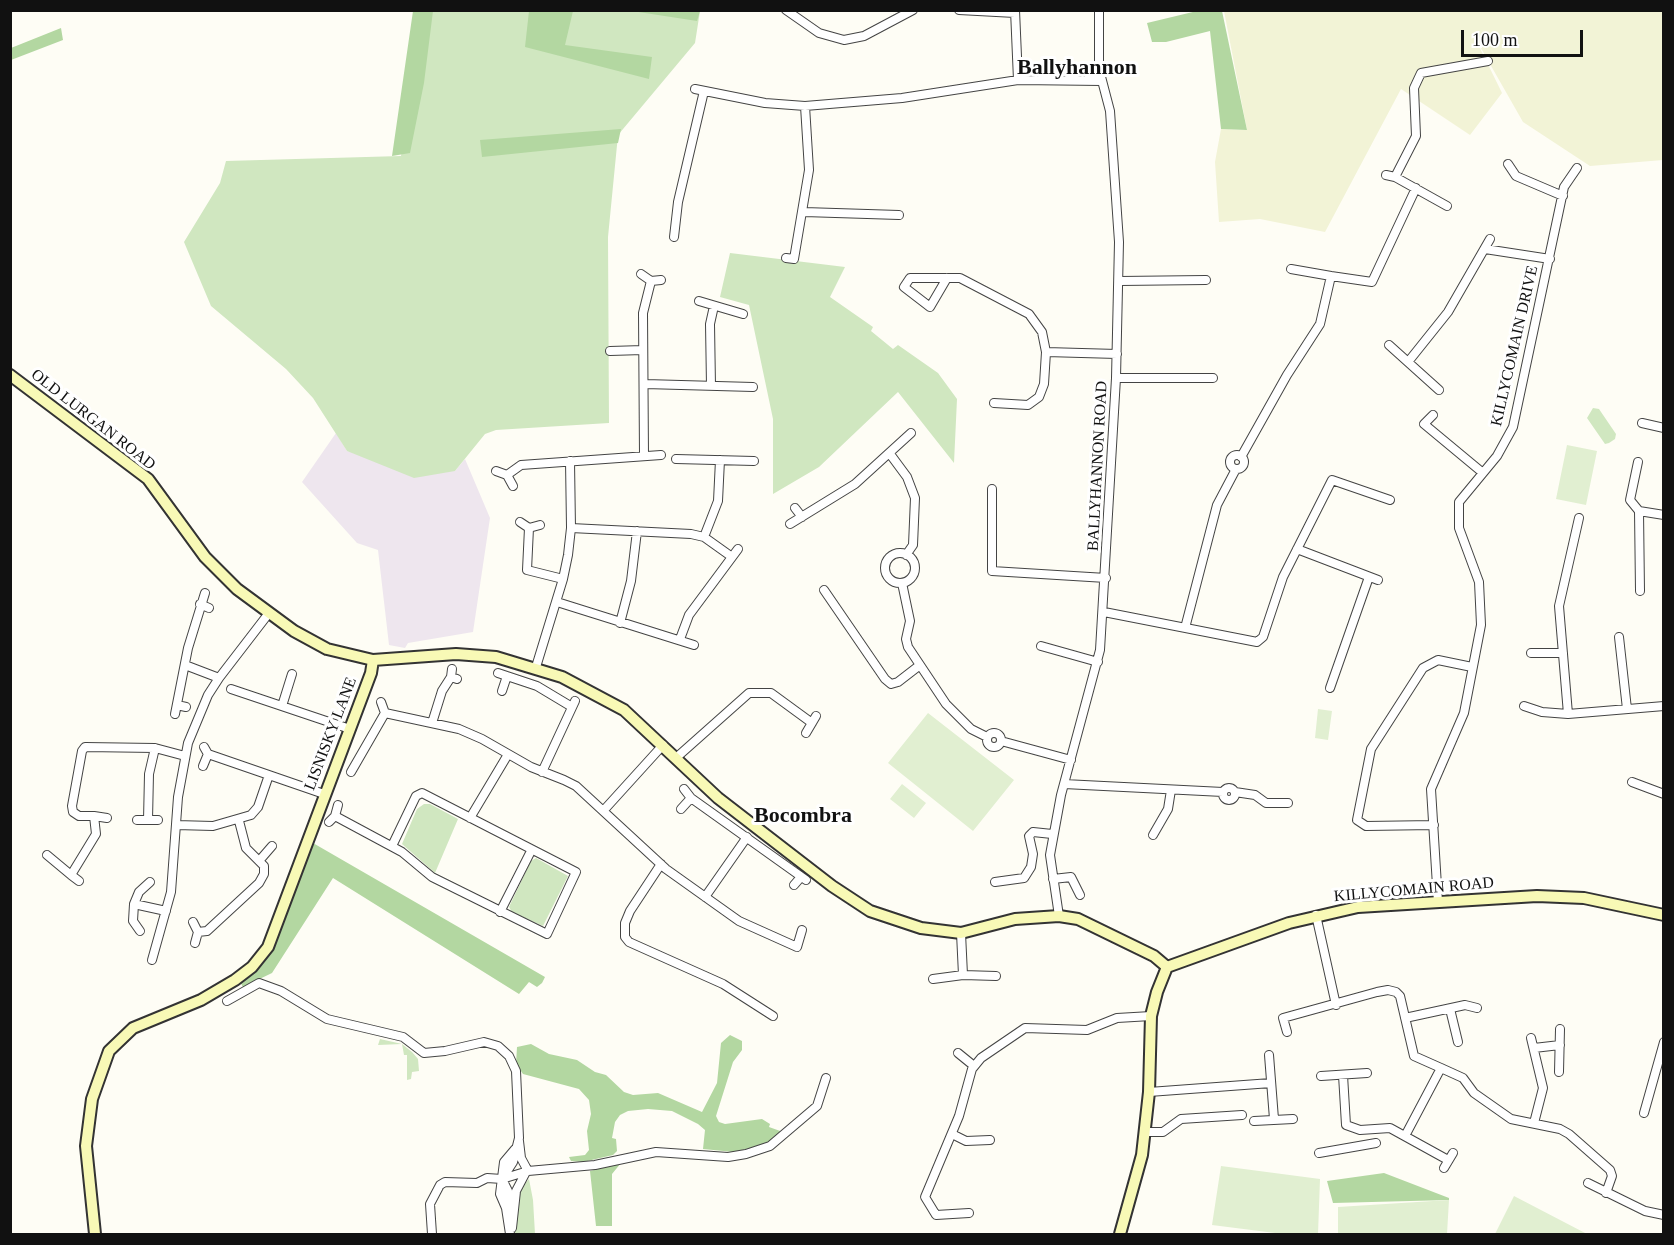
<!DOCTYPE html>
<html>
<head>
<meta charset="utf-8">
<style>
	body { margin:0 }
	#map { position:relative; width:1674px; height:1245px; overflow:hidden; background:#fefdf5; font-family:Georgia,serif }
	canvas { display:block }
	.frame { position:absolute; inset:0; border:12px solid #111; pointer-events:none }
	.scale { position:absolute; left:1461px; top:30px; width:122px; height:27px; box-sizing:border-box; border:3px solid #111; border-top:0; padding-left:8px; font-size:18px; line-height:21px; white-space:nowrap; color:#111; -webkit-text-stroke:4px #fff; paint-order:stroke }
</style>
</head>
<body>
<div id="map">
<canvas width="1674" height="1245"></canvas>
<div class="frame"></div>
<div class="scale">100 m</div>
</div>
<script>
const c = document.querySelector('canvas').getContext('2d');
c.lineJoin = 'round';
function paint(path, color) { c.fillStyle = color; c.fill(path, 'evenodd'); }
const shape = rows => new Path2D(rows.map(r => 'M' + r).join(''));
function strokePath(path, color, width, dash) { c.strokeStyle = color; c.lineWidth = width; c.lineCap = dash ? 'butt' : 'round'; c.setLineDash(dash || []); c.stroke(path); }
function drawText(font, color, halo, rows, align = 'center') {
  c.font = font + ' Georgia,serif'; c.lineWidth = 6; c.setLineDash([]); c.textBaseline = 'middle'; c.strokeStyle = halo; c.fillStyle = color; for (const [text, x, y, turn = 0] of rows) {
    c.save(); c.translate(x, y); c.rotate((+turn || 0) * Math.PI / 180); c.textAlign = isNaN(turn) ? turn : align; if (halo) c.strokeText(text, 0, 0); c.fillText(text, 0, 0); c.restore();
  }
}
paint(shape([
	[336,433,347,451,455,471,465,459,490,518,473,632,408,643,405,648,389,645,378,550,357,543,302,482]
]), '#eee6ee');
paint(shape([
	[1224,11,1663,11,1663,160,1590,166,1523,122,1474,36,1502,93,1470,135,1401,89,1325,232,1260,219,1219,222,1215,162,1221,129,1247,130]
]), '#f2f3d6');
paint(shape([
	[424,11,700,11,695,43,618,135,608,237,609,423,496,430,485,434,455,471,414,478,347,451,313,398,286,369,211,306,184,242,220,183,226,161,401,156],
	[730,253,845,267,830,297,873,327,871,331,893,349,898,345,938,373,957,399,954,463,898,392,819,467,773,494,773,419,749,305,720,297],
	[1593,408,1599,409,1616,434,1615,439,1609,443,1605,444,1587,418],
	[424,804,430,804,458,819,435,873,402,844,417,809],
	[536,858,568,876,543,926,512,912,509,907,531,861],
	[380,1039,402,1044,412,1052,418,1059,419,1071,412,1072,411,1079,407,1080,407,1055,404,1055,402,1044,378,1045],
	[529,1179,533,1200,535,1234,514,1234,520,1189]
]), '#d0e7c0');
paint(shape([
	[413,11,433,11,424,83,410,153,392,156],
	[529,11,573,11,565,45,652,57,649,79,525,47],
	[632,11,700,10,700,11,697,21],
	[1197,11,1222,11,1247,130,1221,129,1210,31,1166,42,1152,42,1147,23],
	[61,28,63,40,11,60,11,48],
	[621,129,618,143,482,157,480,140],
	[313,843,545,977,542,983,537,987,529,982,519,994,333,878,272,973,243,987,240,982,262,963,274,944,310,844],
	[730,1035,742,1041,742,1050,733,1062,716,1116,719,1122,725,1124,762,1119,770,1124,769,1127,783,1132,766,1144,734,1152,703,1149,705,1130,698,1124,672,1111,648,1109,628,1111,620,1115,615,1122,612,1138,616,1139,617,1151,613,1155,583,1162,571,1161,569,1157,585,1155,589,1150,587,1131,591,1114,589,1100,579,1089,523,1074,516,1064,517,1047,531,1044,549,1054,577,1060,595,1072,606,1075,624,1092,633,1095,658,1093,702,1112,717,1083,721,1043],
	[621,1163,612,1174,612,1226,596,1226,590,1171],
	[1384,1173,1449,1198,1449,1200,1333,1203,1327,1181]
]), '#b3d7a1');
paint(shape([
	[1567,445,1597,451,1586,505,1556,499],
	[1318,709,1332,711,1328,740,1315,738],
	[928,713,1014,780,973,831,888,763],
	[902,784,926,803,914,818,890,799],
	[1221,1166,1320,1179,1318,1234,1283,1234,1212,1225],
	[1514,1196,1587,1234,1495,1234],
	[1449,1200,1447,1234,1338,1234,1338,1207]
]), '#e1efd1');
const street = shape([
	[786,10,819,33,844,40,864,36,913,10],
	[959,10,1015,13],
	[1015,10,1018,80],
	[695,89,765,103,805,106,902,98,1018,80,1102,81],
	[1508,164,1516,176,1563,196],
	[1386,175,1395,177,1447,206],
	[1395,177,1416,136,1414,88,1421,73,1488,61],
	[804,212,899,215],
	[674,237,678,202,704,91],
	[1485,249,1550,259],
	[786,258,794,259,809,170,805,106],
	[641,274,651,281,661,280],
	[1331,276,1372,282,1416,188],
	[947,278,930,307,904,287,910,278,960,278,1029,314,1042,332,1046,352,1044,384,1039,397,1028,405,994,403],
	[1120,281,1206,280],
	[699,301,743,314],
	[1389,345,1439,390],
	[610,351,643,350],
	[1046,352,1117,354],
	[1408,362,1448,312,1490,239],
	[1116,378,1213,378],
	[645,384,753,387],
	[711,386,710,324,714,306],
	[1433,415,1424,424,1483,473],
	[1642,423,1664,428],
	[890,454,907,477,915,498,913,545,906,555],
	'1230 462a7 7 0 1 1 14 0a7 7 0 1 1-14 0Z',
	[644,456,643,313,651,281],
	[1241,457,1287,375,1320,324,1331,276,1291,269],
	[676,459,754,461],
	[1638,462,1630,500,1639,511,1640,591],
	[496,471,507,475,513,486],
	[507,475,521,465,661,455],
	[992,489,992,571,1106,578],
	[795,508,802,517],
	[1639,511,1664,515],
	[520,522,529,528,540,525],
	[790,524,855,484,911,433],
	[529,528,527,570,563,579],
	[571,528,691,534,704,537,732,557],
	[704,537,718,501,720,460],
	[1297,549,1378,580],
	'885 568a15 15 0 1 1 30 0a15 15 0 1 1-30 0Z',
	[902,583,910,621,906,639,908,647,946,704,971,729,987,737],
	[824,590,885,679,891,684,898,682,920,665],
	[557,602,694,645],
	[200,604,209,608],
	[1104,612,1257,642,1263,637,1283,577,1332,480,1390,500],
	[620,623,631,581,637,531],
	[1185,628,1217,505,1236,469],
	[1619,637,1627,709],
	[680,639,689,615,738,549],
	[1041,646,1098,662],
	[1531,653,1563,653],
	[185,665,219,678],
	[536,667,563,579,568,555,571,528,570,461],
	[452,669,451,677,457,679],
	[498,673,537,686,572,707],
	[1330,688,1369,577],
	[231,689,350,729],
	[502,691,507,676],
	[177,705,186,707],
	[282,706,292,674],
	[1524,706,1542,712,1568,714,1664,706],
	[385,713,459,729,482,739,531,767,564,780,576,786,666,869,739,921,797,947,802,930],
	[175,714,188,648,205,593],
	[1568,714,1559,606,1579,518],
	[432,723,442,691,451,677],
	[806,733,816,716],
	'987 740a7 7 0 1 1 14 0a7 7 0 1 1-14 0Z',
	[1001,741,1071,760],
	[208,754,324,794],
	[677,757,749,693,771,693,812,723],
	[203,766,208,754,204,747],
	[351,772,385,713,381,702],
	[542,772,575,701],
	[1632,782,1664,794],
	[1064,784,1223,792],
	'1223 794a6 6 0 1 1 12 0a6 6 0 1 1-12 0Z',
	[684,789,691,798,806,880],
	[1235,792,1255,795,1266,803,1288,803],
	[681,809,691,798],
	[604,810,663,745],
	[94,816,107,818],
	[335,816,402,852,432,877,547,934,576,872,422,793,416,796,392,846],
	[470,818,507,756],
	[137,820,158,820],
	[148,820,149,774,155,748],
	[329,822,335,816,338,805],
	[176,825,213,826,251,815,258,807,269,775],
	[1434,825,1366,826,1357,820,1371,749,1423,668,1438,660,1472,667],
	[1153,835,1168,809,1171,790],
	[47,855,71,875,96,834,94,816,79,816,73,812,72,806,82,751,85,747,155,748,185,756],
	[259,861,272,846],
	[661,864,630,911,625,923,625,937,629,942,723,984,773,1016],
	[71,875,79,881],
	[1053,879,1071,877,1080,895],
	[995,882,1024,878,1031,867,1033,854,1029,836,1033,832,1052,834],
	[794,885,801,877],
	[705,897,747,837],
	[1438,902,1431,789,1464,713,1481,625,1479,582,1459,528,1459,502,1497,456,1513,427,1564,187,1577,168],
	[134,904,166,911],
	[500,912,531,851],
	[1316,915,1336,1005],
	[1059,916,1050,855,1061,795,1100,650,1116,378,1119,242,1110,111,1099,69,1099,10],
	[193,922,198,932,207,931,259,883,264,874,264,866,246,848,239,821],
	[140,931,133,921,134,904,139,892,150,882],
	[961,933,963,975],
	[195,943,198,932],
	[152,960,171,892,178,797,188,743,208,695,219,678,269,613],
	[933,979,963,975,996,976],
	[227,1001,259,983,281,991,327,1019,403,1037,424,1053,445,1051,484,1042,498,1046,509,1056,516,1071,519,1138,513,1162,502,1179],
	[1450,1009,1458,1042],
	[1405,1018,1465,1005,1477,1008],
	[1287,1032,1283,1018,1377,992,1388,990,1396,992,1400,996,1414,1056,1441,1068,1405,1136],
	[1531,1038,1543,1088,1534,1123],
	[1534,1048,1560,1045],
	[958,1053,974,1066],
	[1269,1055,1274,1119],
	[1441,1068,1463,1078,1474,1093,1511,1119,1560,1129,1569,1134,1610,1170,1612,1176,1606,1193],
	[1559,1072,1560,1029],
	[1343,1075,1346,1125,1360,1130,1390,1128,1448,1160],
	[1321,1076,1367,1073],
	[1149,1092,1271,1083],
	[1644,1113,1664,1042],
	[1254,1121,1293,1119],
	[1146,1132,1163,1132,1181,1119,1242,1115],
	[952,1134,966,1141,990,1140],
	[519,1141,521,1158,528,1171],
	[1319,1153,1376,1143],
	[1444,1168,1453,1153],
	[502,1179,508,1191,507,1207],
	[1588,1183,1645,1211,1664,1215],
	[969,1213,936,1215,925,1197,959,1116,972,1069,981,1058,1025,1028,1087,1030,1117,1018,1151,1016],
	[512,1228,516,1191,526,1172],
	[432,1234,430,1204,440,1185,445,1182,477,1183,487,1178,502,1179,528,1171,595,1165,656,1152,728,1157,746,1154,770,1146,817,1106,826,1078],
	[510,1234,506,1208,500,1194,504,1162,515,1149]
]);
const secondary = shape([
	[10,375,148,479,205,557,237,589,294,631,327,649,373,660,456,654,496,657,562,677,624,710,718,798,832,886,870,911,921,928,961,933,1015,919,1059,916,1078,919,1154,956,1167,967],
	[1167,967,1289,923,1358,907,1537,896,1584,898,1664,915],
	[95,1234,86,1146,92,1099,109,1051,133,1028,201,1000,235,980,252,967,268,947,371,673,373,660],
	[1120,1234,1142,1155,1149,1092,1151,1016,1157,992,1167,967]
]);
strokePath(street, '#444', 10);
strokePath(secondary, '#333', 14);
strokePath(street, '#fff', 8);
strokePath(secondary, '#f8f9b6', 10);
drawText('16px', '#111', '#fff', [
	["KILLYCOMAIN DRIVE",1515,346,-77],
	["OLD LURGAN ROAD",93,420,38],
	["BALLYHANNON ROAD",1098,466,-87],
	["LISNISKY LANE",331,734,-69],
	["KILLYCOMAIN ROAD",1414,890,-5]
]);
drawText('bold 22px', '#111', '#fff', [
	["Ballyhannon",1077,68],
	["Bocombra",803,816]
]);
</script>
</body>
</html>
